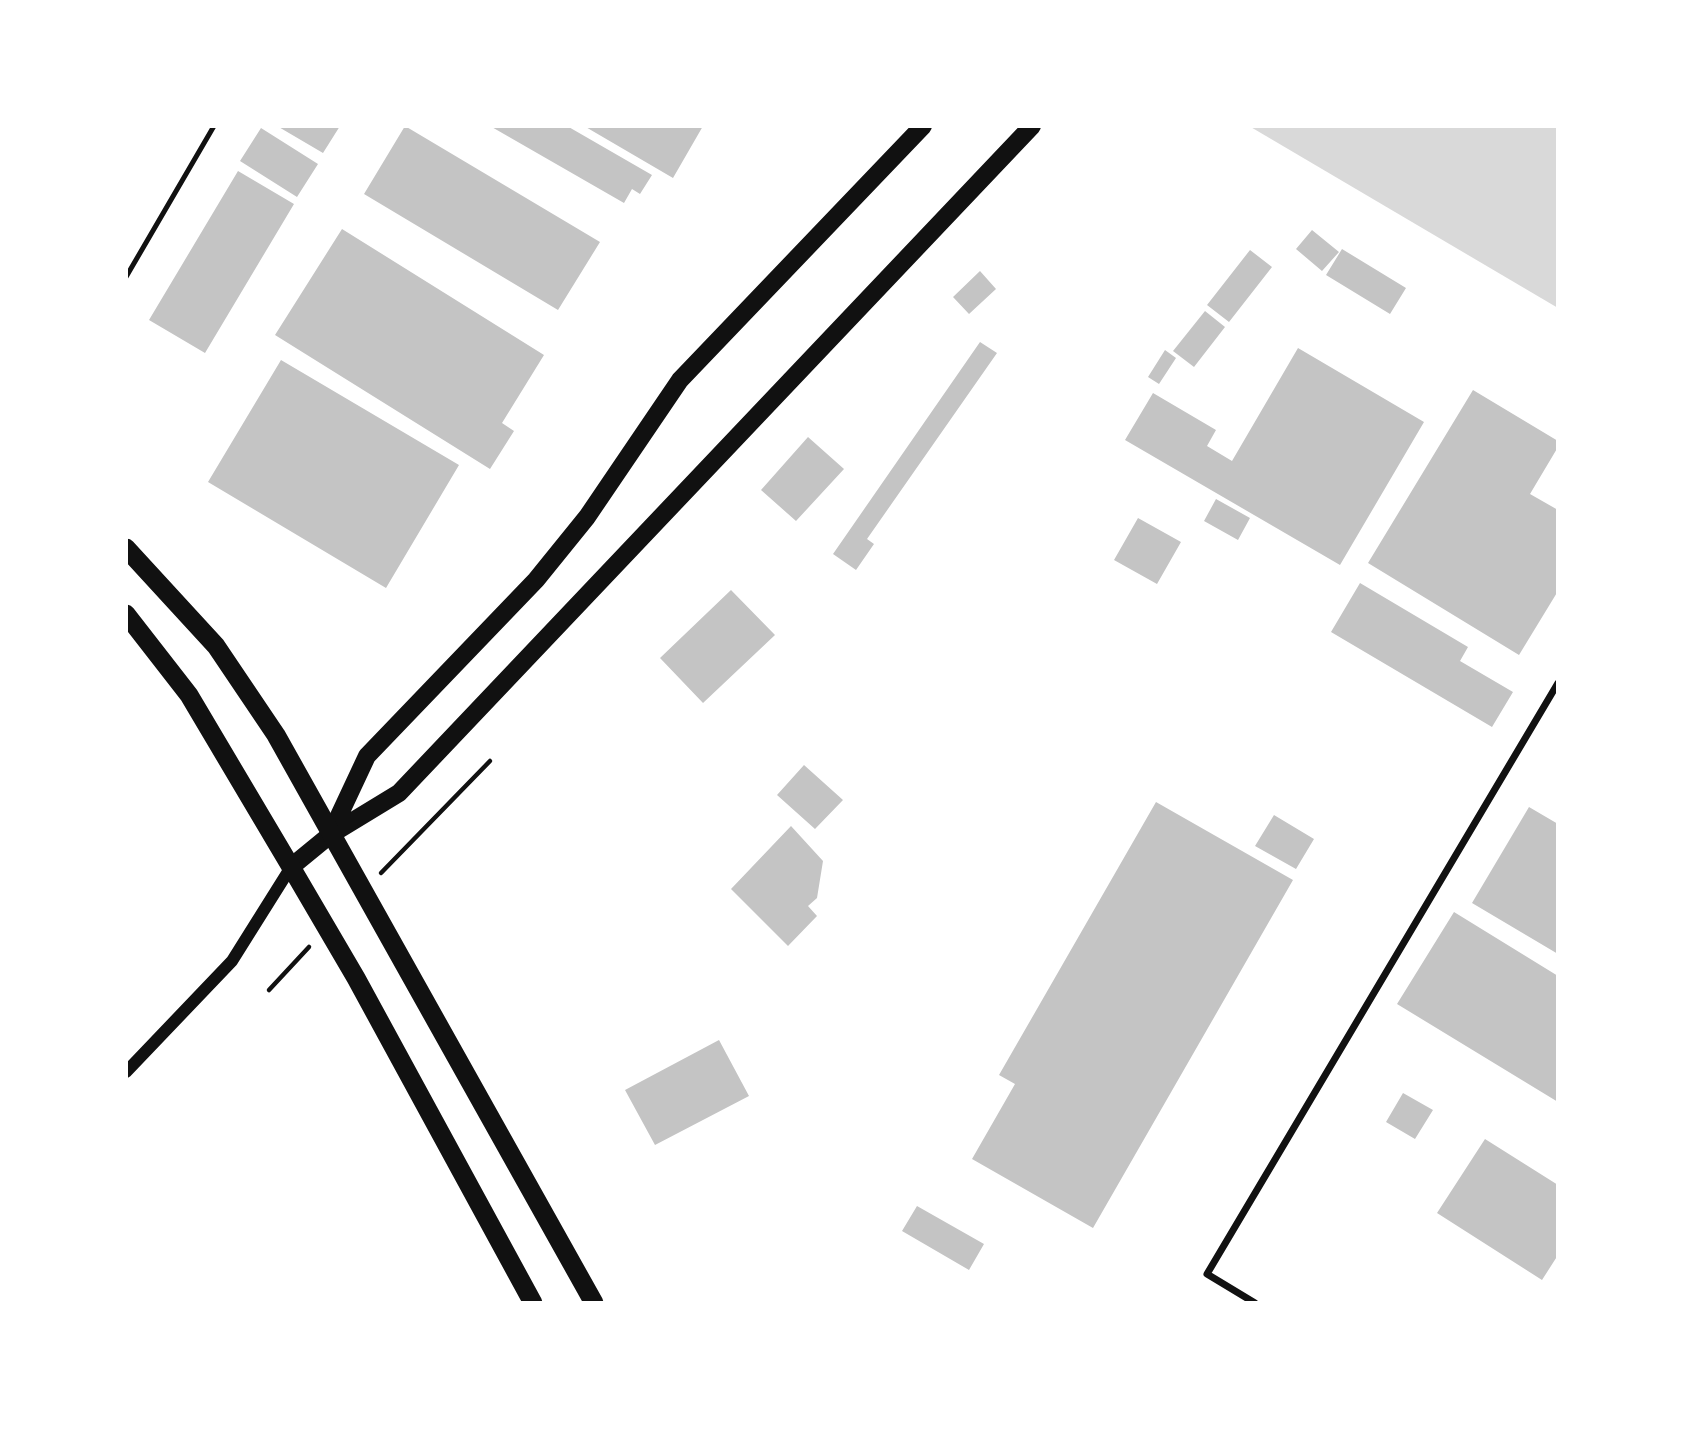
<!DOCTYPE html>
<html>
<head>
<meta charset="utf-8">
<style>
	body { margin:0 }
	#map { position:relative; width:1684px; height:1429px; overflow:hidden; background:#fff; font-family:"Asap Condensed",sans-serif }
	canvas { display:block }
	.frame { position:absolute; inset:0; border:128px solid #fff; pointer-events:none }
</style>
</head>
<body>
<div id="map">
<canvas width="1684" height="1429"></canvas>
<div class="frame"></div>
</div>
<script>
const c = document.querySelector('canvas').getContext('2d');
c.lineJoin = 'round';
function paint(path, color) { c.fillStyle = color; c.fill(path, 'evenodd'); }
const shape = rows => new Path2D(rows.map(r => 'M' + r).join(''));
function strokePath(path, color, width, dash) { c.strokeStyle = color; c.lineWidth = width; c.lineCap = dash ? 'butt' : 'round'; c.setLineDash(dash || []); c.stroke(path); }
paint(shape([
	[1249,126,1558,126,1558,308]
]), '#d9d9d9');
paint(shape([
	[277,126,340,126,323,153],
	[405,126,600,242,558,310,364,194],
	[490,126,567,126,652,175,640,194,632,189,624,203],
	[584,126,703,126,673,178],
	[261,128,318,164,297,197,240,161],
	[238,171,294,204,205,353,149,320],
	[342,229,544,355,502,423,514,431,490,469,275,335],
	[1312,230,1339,252,1322,271,1296,249],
	[1342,249,1406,288,1390,314,1326,275],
	[1250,250,1272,267,1229,322,1207,305],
	[980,271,996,289,969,314,953,297],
	[1205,311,1225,327,1194,367,1173,351],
	[980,342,997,353,867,539,874,544,856,570,833,554],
	[1298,348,1424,422,1340,565,1125,440,1153,393,1216,430,1207,446,1232,461],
	[1165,350,1176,358,1159,384,1148,377],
	[281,360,459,465,386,588,208,482],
	[1473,390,1558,441,1558,447,1530,494,1558,510,1558,591,1519,655,1368,563],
	[808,437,844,469,796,521,761,490],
	[1216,499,1250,518,1238,540,1204,521],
	[1138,518,1181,542,1157,584,1114,560],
	[1360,583,1468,647,1460,661,1513,692,1492,727,1331,632],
	[731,590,775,635,703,703,660,658],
	[804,765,843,800,815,829,777,795],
	[1156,802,1293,880,1093,1228,972,1159,1015,1084,999,1075],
	[1529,807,1558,824,1558,954,1472,903],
	[1274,815,1314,839,1296,869,1255,846],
	[791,826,823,861,817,898,808,906,817,916,788,946,731,889],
	[1454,912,1558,976,1558,1102,1397,1004],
	[719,1040,749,1096,655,1145,625,1090],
	[1403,1093,1433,1110,1415,1139,1386,1122],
	[1485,1139,1558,1185,1558,1255,1542,1280,1437,1213],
	[917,1206,984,1244,969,1270,902,1231]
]), '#c4c4c4');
strokePath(shape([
	[381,873,490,761],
	[269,990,309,947]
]), '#111', 4.5);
strokePath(shape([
	[126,277,214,126]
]), '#111', 5);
strokePath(shape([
	[1255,1303,1207,1274,1558,683]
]), '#111', 7);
strokePath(shape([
	[126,1072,232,961,291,867]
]), '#111', 12);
strokePath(shape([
	[330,835,367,756,536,580,587,517,680,380,923,126],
	[291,867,330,835,399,793,1032,126]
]), '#111', 18);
strokePath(shape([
	[126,548,216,646,276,735,594,1303],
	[126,614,189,695,291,867,356,978,533,1303]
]), '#111', 19);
</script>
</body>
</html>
